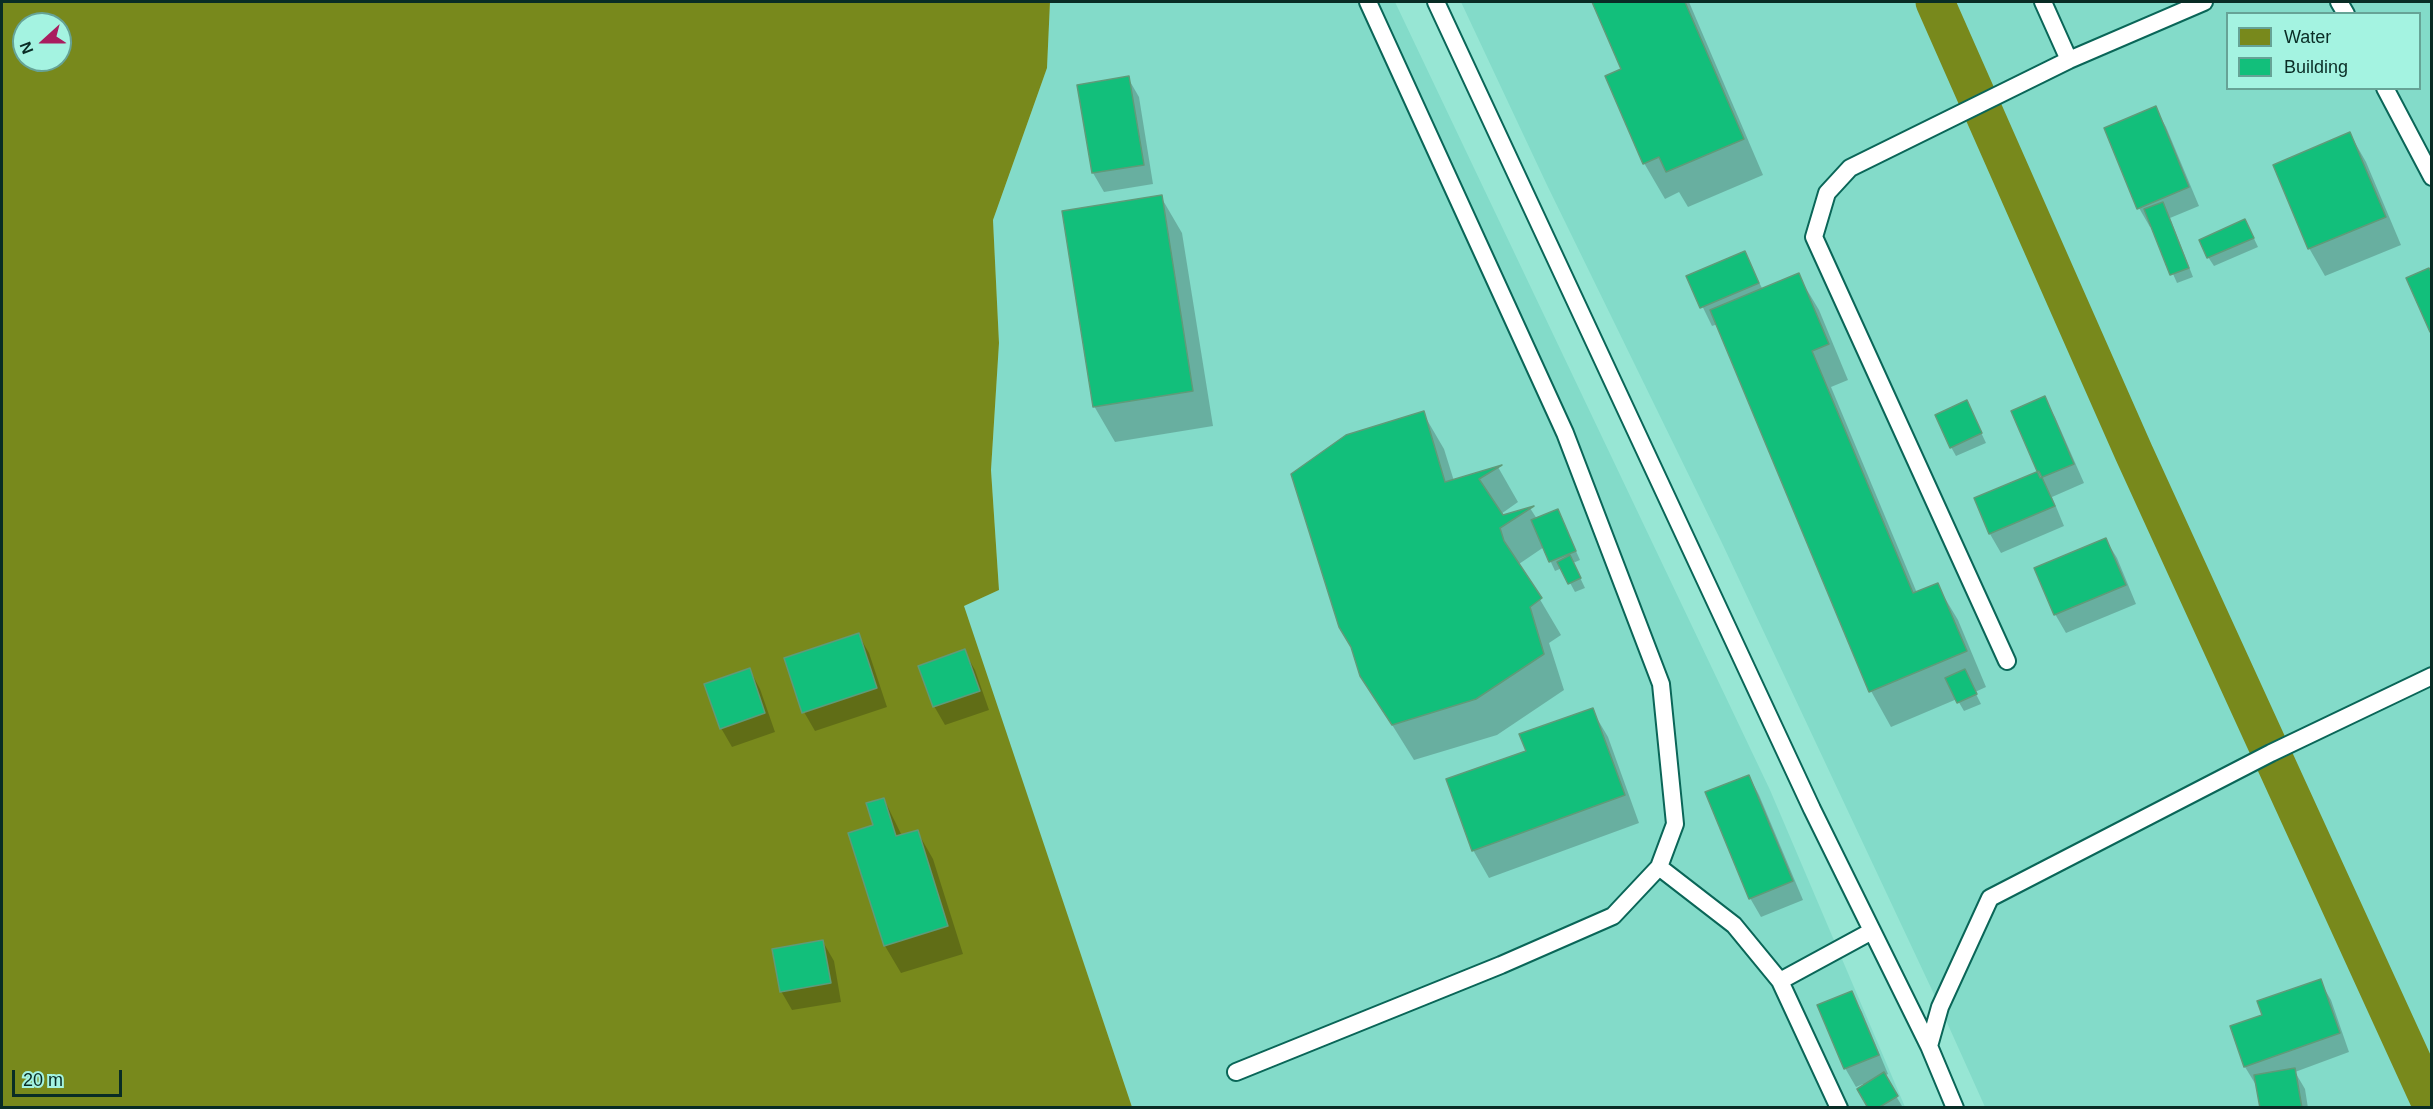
<!DOCTYPE html>
<html>
<head>
<meta charset="utf-8">
<style>
	body { margin:0 }
	#map { position:relative; width:2433px; height:1109px; overflow:hidden; background:#97e6d4; font-family:Arial,sans-serif }
	canvas { display:block }
	.frame { position:absolute; inset:0; border:3px solid #092c25; pointer-events:none }
	.legend { position:absolute; left:2226px; top:12px; width:195px; height:78px; box-sizing:border-box; background:#a4f3e1; border:2px solid #66a396; margin:0; padding:8px 10px; list-style:none; font-size:18px; color:#092c25 }
	.legend li { display:flex; align-items:center; gap:12px; height:30px }
	.legend b { width:30px; border:2px solid #66a396 }
	.north { position:absolute; left:12px; top:12px; width:60px; height:60px; box-sizing:border-box; background:#a4f3e1; border:2px solid #66a396; border-radius:50%; rotate:249deg; font-size:16px; font-weight:700; line-height:24px; text-align:center; color:#092c25 }
	.north::after { content:''; display:block; margin:auto; width:21px; height:27px; background:#a91d5f; clip-path:polygon(50% 0,100% 100%,50% 72%,0 100%) }
	.scale { position:absolute; left:12px; top:1070px; width:110px; height:27px; box-sizing:border-box; border:3px solid #092c25; border-top:0; padding-left:8px; font-size:18px; line-height:21px; white-space:nowrap; color:#092c25; -webkit-text-stroke:4px #a4f3e1; paint-order:stroke }
</style>
</head>
<body>
<div id="map">
<canvas width="2433" height="1109"></canvas>
<div class="frame"></div>
<ul class="legend">
<li><b style="height:16px;background:#78891c"></b>Water</li>
<li><b style="height:16px;background:#12bf7b"></b>Building</li>
</ul>
<div class="north">N</div>
<div class="scale">20 m</div>
</div>
<script>
const c = document.querySelector('canvas').getContext('2d');
c.lineJoin = 'round';
function paint(path, color) { c.fillStyle = color; c.fill(path, 'evenodd'); }
const shape = rows => new Path2D(rows.map(r => 'M' + r).join(''));
function strokePath(path, color, width, dash) { c.strokeStyle = color; c.lineWidth = width; c.lineCap = dash ? 'butt' : 'round'; c.setLineDash(dash || []); c.stroke(path); }
paint(shape([
	[1050,2,1395,2,1770,790,1905,1107,1132,1107,963,606,999,590,991,470,999,343,993,220,1047,68],
	[1461,2,2431,2,2431,1107,1985,1107,1940,1007,1722,543,1547,185],
	[2228,14,2420,14,2420,88,2228,88]
]), '#83dbc9');
paint(shape([
	[2,2,1050,2,1047,68,993,220,999,343,991,470,999,590,964,606,1132,1107,2,1108],
	[24,24,60,24,60,60,24,60]
]), '#78891c');
paint(shape([
	[1594,2,1689,2,1763,175,1688,207,1679,192,1665,199,1644,163,1623,70],
	[1128,78,1139,97,1153,184,1104,192,1093,173],
	[2155,108,2166,127,2199,206,2170,218,2193,277,2177,283,2152,226,2150,227,2139,208],
	[2350,134,2366,162,2401,245,2325,276,2309,248],
	[1161,197,1182,233,1213,426,1115,442,1094,406],
	[2250,230,2258,247,2214,266,2208,257],
	[1744,253,1763,290,1798,275,1819,310,1848,380,1831,387,1917,593,1937,585,1958,620,1986,687,1975,692,1981,704,1964,711,1957,699,1891,727,1871,691,1718,324,1712,326,1688,277],
	[2044,398,2055,417,2084,483,2052,497,2064,526,2001,553,1990,534,1976,499,2039,472],
	[1971,411,1986,443,1956,456,1951,447],
	[1423,413,1444,449,1454,481,1498,467,1518,502,1501,514,1502,517,1530,508,1537,519,1562,520,1580,560,1573,563,1585,588,1575,592,1562,568,1555,571,1544,547,1519,564,1561,635,1549,643,1564,690,1497,735,1414,760,1361,675],
	[2106,540,2117,558,2136,604,2066,633,2055,614],
	[858,634,869,653,887,707,815,731,804,712],
	[964,651,975,670,989,710,945,725,934,706],
	[750,670,760,689,775,732,732,747,721,728],
	[1592,710,1608,737,1639,823,1489,878,1473,850,1528,752],
	[1749,776,1759,795,1803,900,1761,917,1750,898],
	[884,799,902,836,917,831,933,859,963,954,901,973,885,946,875,826],
	[823,942,834,961,841,1002,792,1010,781,991],
	[2320,981,2331,1000,2349,1052,2295,1072,2305,1089,2308,1108,2262,1108,2256,1085,2245,1067,2232,1027,2264,1016],
	[1851,993,1862,1012,1888,1074,1884,1076,1902,1106,1898,1108,1869,1108,1863,1084,1856,1087,1845,1068]
]), '#0003');
strokePath(shape([
	[1935,2,2134,453,2432,1105]
]), '#78891c', 39);
const building = shape([
	[1592,2,1685,2,1744,139,1666,172,1659,157,1643,164,1605,76,1621,69,1592,2],
	[1129,76,1144,165,1092,173,1077,85,1129,76],
	[2156,106,2189,187,2137,209,2104,128,2156,106],
	[2350,132,2386,217,2308,249,2273,165,2350,132],
	[1162,195,1193,391,1093,407,1062,211,1162,195],
	[2163,202,2189,268,2170,275,2144,209,2163,202],
	[2245,219,2254,238,2207,258,2199,240,2245,219],
	[1745,251,1759,283,1700,308,1686,276,1745,251],
	[2429,268,2432,274,2432,331,2430,332,2406,278,2429,268],
	[1799,273,1829,344,1812,351,1913,593,1938,583,1967,651,1869,692,1710,310,1799,273],
	[2045,396,2074,464,2040,478,2011,411,2045,396],
	[1967,400,1982,433,1950,448,1935,415,1967,400],
	[1424,411,1445,482,1502,465,1479,479,1503,515,1534,506,1500,528,1504,541,1542,598,1530,607,1544,654,1476,699,1392,725,1360,676,1351,647,1339,627,1291,474,1346,435,1424,411],
	[2039,471,2055,506,1989,534,1974,498,2039,471],
	[1558,509,1576,551,1549,562,1531,520,1558,509],
	[2106,538,2126,585,2054,615,2034,568,2106,538],
	[1570,555,1581,578,1568,584,1557,562,1570,555],
	[859,633,877,688,802,713,784,658,859,633],
	[965,649,980,691,933,707,918,666,965,649],
	[750,668,765,713,720,729,704,684,750,668],
	[1965,669,1977,694,1957,703,1945,678,1965,669],
	[1593,708,1625,795,1472,851,1446,779,1526,751,1519,734,1593,708],
	[1749,775,1793,881,1749,899,1705,792,1749,775],
	[884,798,896,836,918,830,948,926,884,946,848,833,873,825,866,803,884,798],
	[823,940,831,983,780,992,772,949,823,940],
	[2321,979,2340,1033,2244,1067,2230,1026,2262,1015,2257,1001,2321,979],
	[1852,991,1879,1055,1844,1069,1817,1005,1852,991],
	[2295,1068,2302,1108,2260,1108,2254,1075,2295,1068],
	[1884,1072,1898,1096,1878,1108,1868,1108,1857,1089,1884,1072]
]);
paint(building, '#12bf7b');
strokePath(building, '#5f9b79', 1.5);
const lane = shape([
	[1436,2,1812,809,1929,1046,1955,1108],
	[2043,2,2069,60],
	[2339,2,2346,14],
	[2385,88,2432,177],
	[2007,661,1814,237,1827,193,1850,168,2069,60,2204,2],
	[1659,867,1734,925,1780,981,1839,1108],
	[1780,981,1872,931],
	[1929,1046,1940,1007,1990,898,2271,753,2432,676],
	[1236,1072,1501,965,1613,916,1659,867,1675,824,1661,684,1565,433,1368,2]
]);
strokePath(lane, '#0a6658', 20);
strokePath(lane, '#fff', 16);
</script>
</body>
</html>
